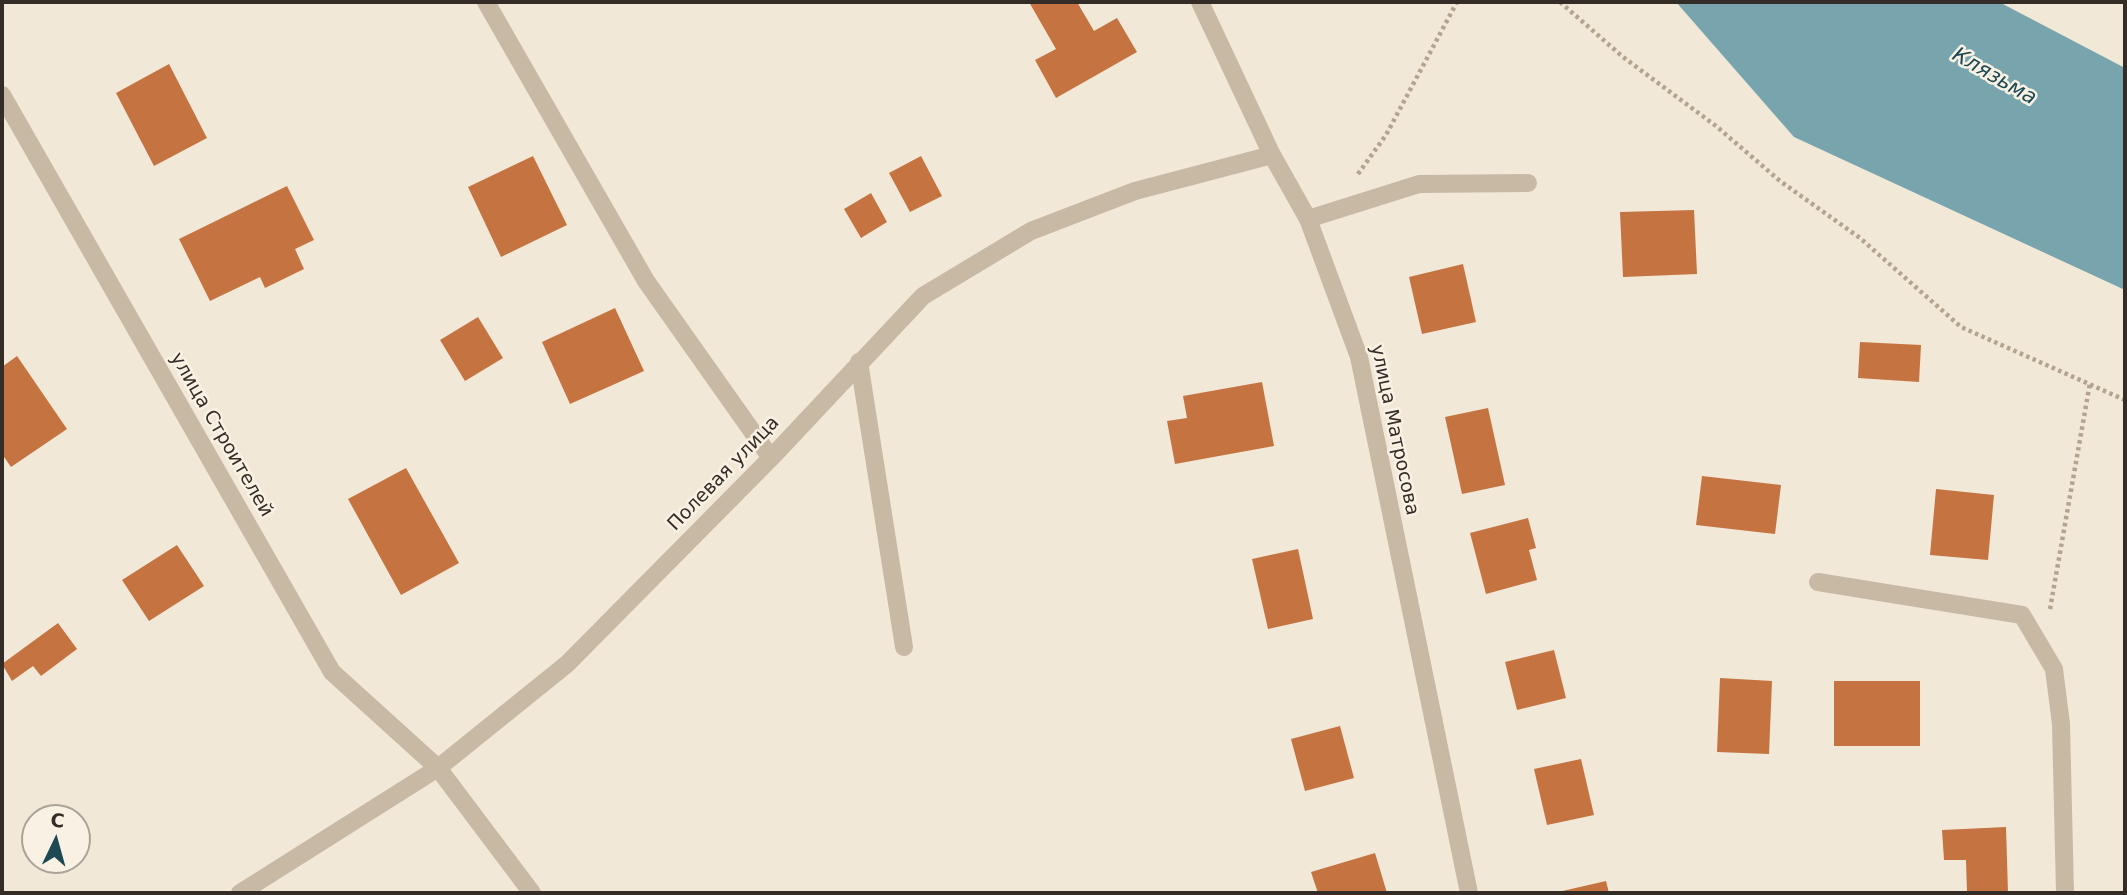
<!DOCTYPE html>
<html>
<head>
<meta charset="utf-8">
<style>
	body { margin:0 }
	#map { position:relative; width:2127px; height:895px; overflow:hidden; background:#f1e8d8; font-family:"DejaVu Sans",sans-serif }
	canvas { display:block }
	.frame { position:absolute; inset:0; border:4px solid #342c26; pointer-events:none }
	.north { position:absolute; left:21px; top:804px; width:70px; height:70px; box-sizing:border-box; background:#f9f2e4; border:2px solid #aaa398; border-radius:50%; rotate:5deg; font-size:19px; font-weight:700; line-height:28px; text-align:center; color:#342c26 }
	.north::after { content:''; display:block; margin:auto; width:24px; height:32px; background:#1c4954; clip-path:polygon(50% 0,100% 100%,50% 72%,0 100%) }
</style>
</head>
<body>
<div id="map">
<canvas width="2127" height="895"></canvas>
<div class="frame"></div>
<div class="north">С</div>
</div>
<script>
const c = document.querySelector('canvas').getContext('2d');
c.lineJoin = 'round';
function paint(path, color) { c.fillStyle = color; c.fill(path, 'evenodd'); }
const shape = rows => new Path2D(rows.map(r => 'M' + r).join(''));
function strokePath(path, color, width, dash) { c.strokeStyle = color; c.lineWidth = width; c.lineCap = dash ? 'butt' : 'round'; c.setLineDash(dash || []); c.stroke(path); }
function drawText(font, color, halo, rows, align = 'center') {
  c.font = font + ' "DejaVu Sans",sans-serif'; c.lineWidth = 5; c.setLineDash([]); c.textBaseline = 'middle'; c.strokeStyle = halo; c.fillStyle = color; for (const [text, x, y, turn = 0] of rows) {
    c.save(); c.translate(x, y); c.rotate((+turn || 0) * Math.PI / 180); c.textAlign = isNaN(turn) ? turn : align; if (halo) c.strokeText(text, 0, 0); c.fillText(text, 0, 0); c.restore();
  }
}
paint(shape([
	[1676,2,1999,2,2125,68,2125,290,1794,137]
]), '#77a4ad');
paint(shape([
	[1029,2,1077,2,1094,31,1117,18,1137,52,1056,98,1035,60,1056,49],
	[169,64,207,138,154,166,116,93],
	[533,156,567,225,501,257,468,187],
	[921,156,942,196,910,212,889,173],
	[287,186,314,240,295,249,304,269,265,288,260,277,210,301,179,239],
	[871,193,887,222,861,238,844,209],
	[1694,210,1697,274,1623,277,1620,212],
	[1463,264,1476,322,1422,334,1409,277],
	[615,308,644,371,570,404,542,342],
	[478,317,503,358,465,381,440,340],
	[1860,342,1921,345,1919,382,1858,378],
	[17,356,67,429,11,467,2,454,2,367],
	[1262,382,1274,446,1175,464,1167,421,1187,418,1183,396],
	[1488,408,1505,485,1462,494,1445,417],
	[406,468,459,563,401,595,348,499],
	[1702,476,1781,485,1775,534,1696,525],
	[1936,489,1994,495,1988,560,1930,555],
	[1528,518,1536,548,1529,550,1537,580,1486,594,1470,533],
	[177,545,204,586,149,621,122,580],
	[1298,549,1313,619,1268,629,1252,559],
	[58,623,77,649,41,676,33,666,12,681,2,664],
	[1554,650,1566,698,1517,710,1505,662],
	[1720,678,1772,681,1769,754,1717,752],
	[1834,681,1920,681,1920,746,1834,746],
	[1340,726,1354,778,1305,791,1291,739],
	[1581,759,1594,815,1547,825,1534,769],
	[2006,827,2008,893,1967,893,1966,860,1944,860,1942,830],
	[1375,853,1387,893,1318,893,1311,872],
	[1606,881,1609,893,1558,893,1558,892]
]), '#c57341');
strokePath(shape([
	[1560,2,1623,57,1716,126,1780,181,1860,238,1961,327,2125,400],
	[1358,174,1386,135,1457,2],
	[2050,609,2090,383]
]), '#b4a48e', 4.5, [3.5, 3.5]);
strokePath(shape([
	[1308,219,1419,184,1528,183],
	[859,362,904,647],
	[438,768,532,893]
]), '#c8b9a4', 18);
strokePath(shape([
	[486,2,646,281,771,458],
	[1200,2,1272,155,1308,219,1359,357,1469,893],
	[2,95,332,672,438,768],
	[1818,582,2022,615,2054,669,2061,724,2065,893],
	[240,893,438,768,567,664,771,458,923,296,1031,231,1135,191,1272,155]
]), '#c8b9a4', 18);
drawText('19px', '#342c26', '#f9f2e4', [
	["улица Матросова",1394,430,78],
	["улица Строителей",221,435,60],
	["Полевая улица",724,474,-46]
]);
drawText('italic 21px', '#1c4954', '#f9f2e4', [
	["Клязьма",1994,77,30]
]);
</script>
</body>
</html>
